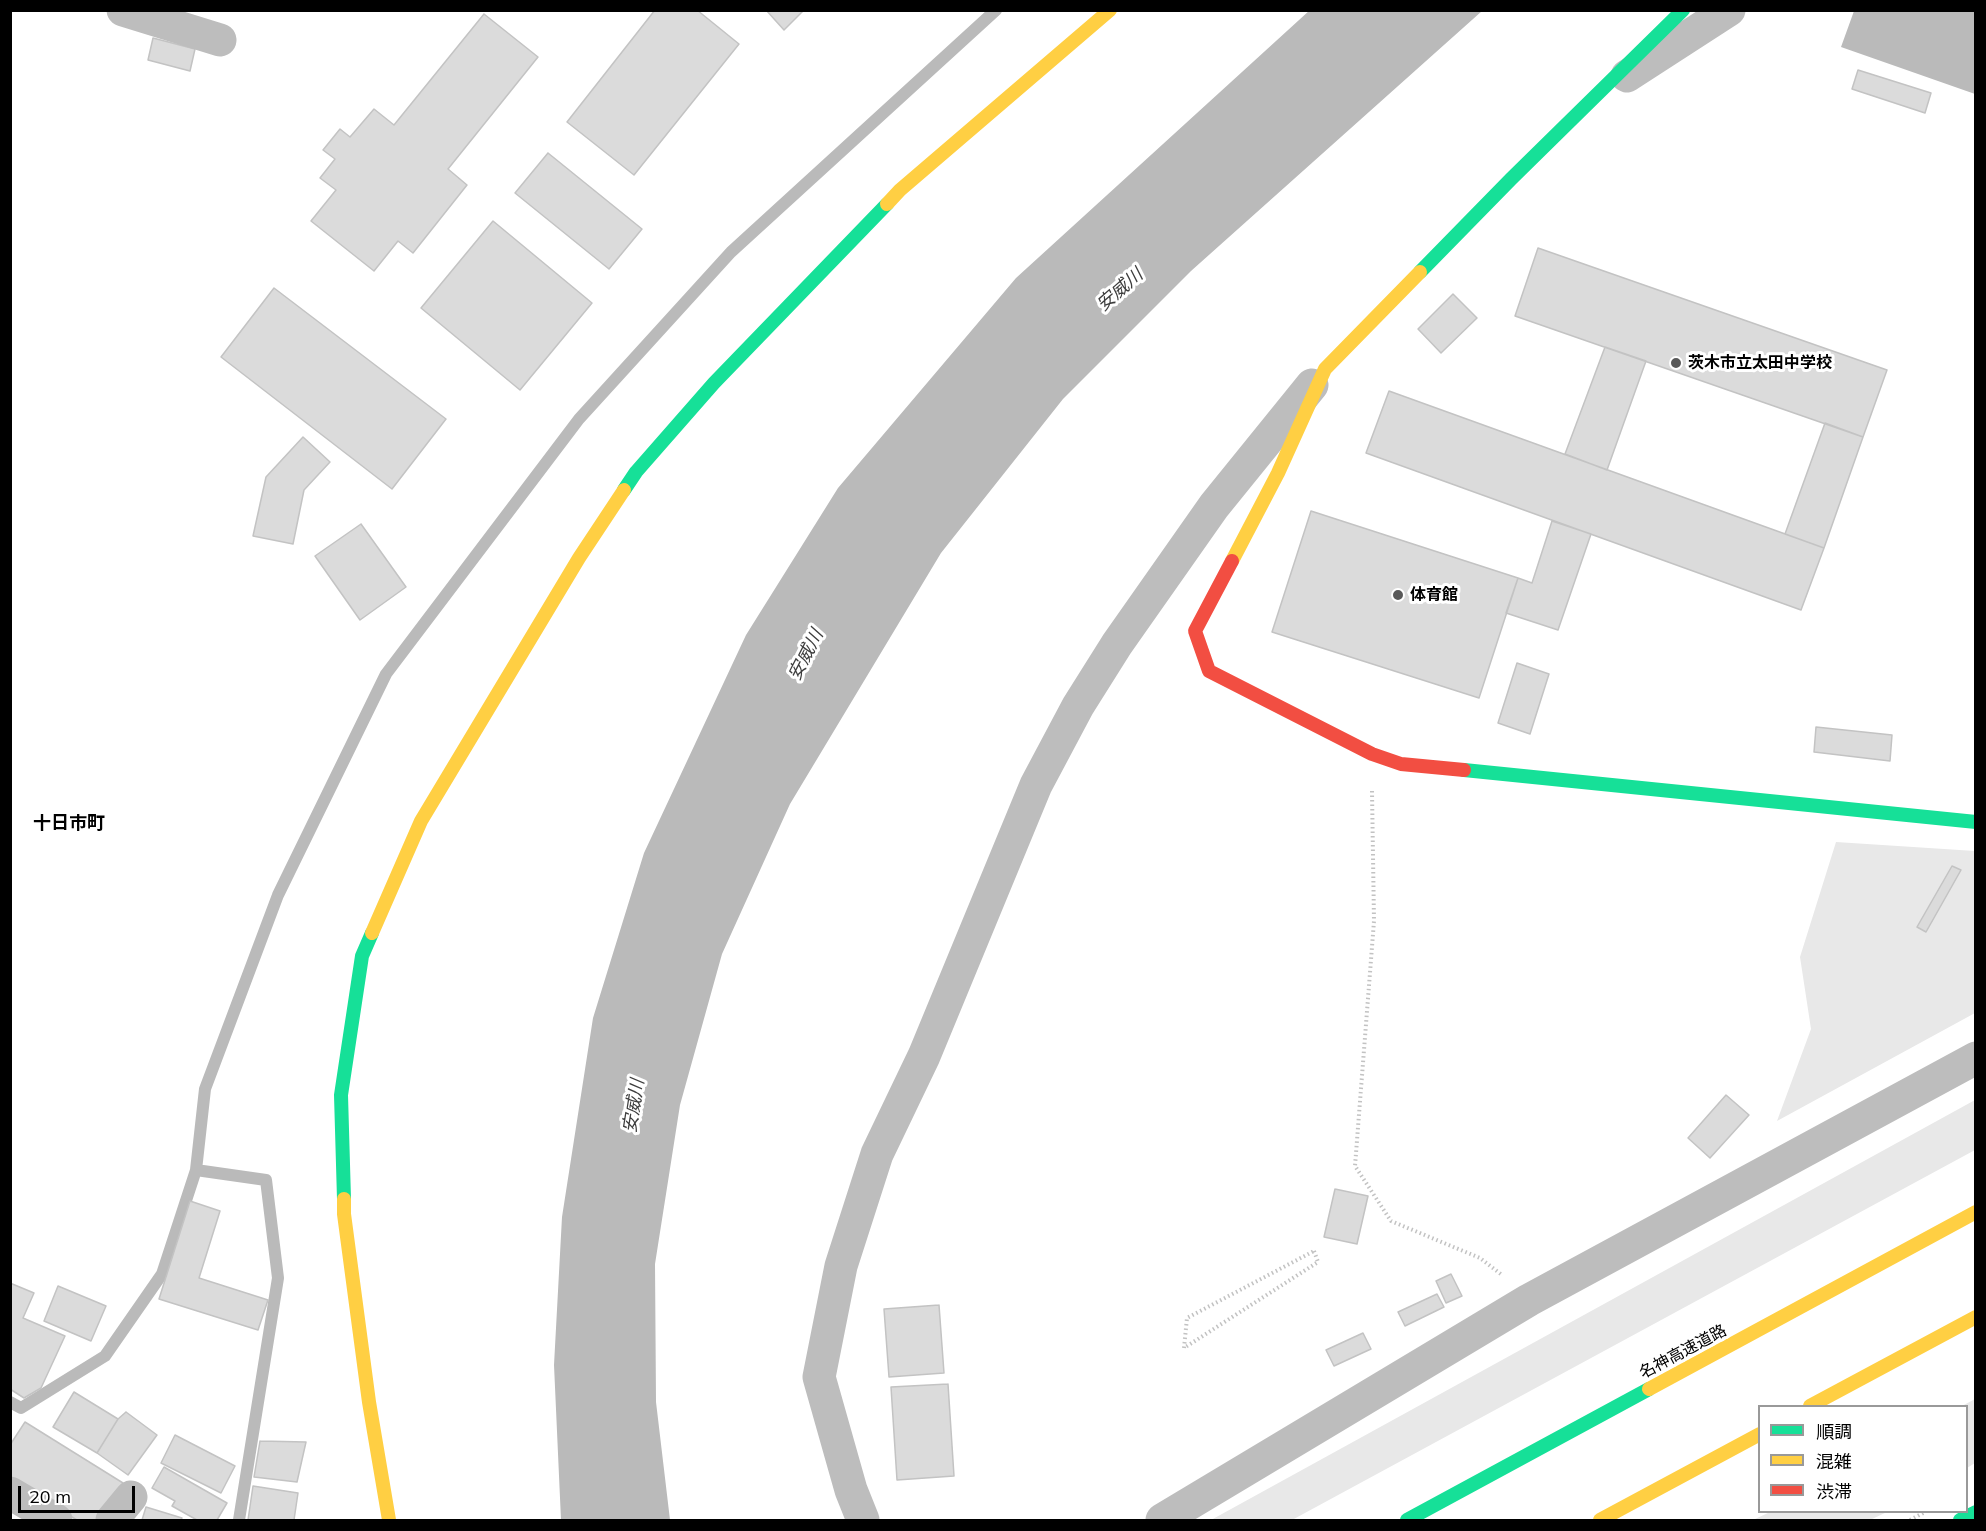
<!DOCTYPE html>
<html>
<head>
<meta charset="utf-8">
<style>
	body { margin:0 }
	#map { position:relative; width:1986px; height:1531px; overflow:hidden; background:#fff; font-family:Mulish,"Noto Sans JP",sans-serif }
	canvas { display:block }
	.frame { position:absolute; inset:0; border:12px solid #000; pointer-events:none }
	.legend { position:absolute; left:1758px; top:1405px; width:210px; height:108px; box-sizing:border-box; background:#fff; border:2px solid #999; margin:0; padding:8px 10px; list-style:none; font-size:18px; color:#000 }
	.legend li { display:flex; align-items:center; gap:12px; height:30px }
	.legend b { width:30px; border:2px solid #999 }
	.scale { position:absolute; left:18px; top:1486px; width:117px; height:27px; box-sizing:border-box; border:3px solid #000; border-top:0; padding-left:8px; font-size:18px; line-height:21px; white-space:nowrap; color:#000; -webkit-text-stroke:4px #fff; paint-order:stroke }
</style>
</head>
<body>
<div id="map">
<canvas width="1986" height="1531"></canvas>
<div class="frame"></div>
<ul class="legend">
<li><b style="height:8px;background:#16e098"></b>順調</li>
<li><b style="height:8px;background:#ffcf43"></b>混雑</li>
<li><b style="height:8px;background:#f24e42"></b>渋滞</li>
</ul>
<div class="scale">20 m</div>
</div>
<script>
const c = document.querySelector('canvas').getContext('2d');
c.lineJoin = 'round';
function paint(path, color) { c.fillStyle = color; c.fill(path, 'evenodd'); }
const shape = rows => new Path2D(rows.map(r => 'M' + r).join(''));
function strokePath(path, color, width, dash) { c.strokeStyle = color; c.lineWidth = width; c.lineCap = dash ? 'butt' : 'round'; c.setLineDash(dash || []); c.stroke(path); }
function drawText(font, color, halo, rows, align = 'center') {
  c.font = font + ' Mulish,"Noto Sans JP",sans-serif'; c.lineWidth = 6; c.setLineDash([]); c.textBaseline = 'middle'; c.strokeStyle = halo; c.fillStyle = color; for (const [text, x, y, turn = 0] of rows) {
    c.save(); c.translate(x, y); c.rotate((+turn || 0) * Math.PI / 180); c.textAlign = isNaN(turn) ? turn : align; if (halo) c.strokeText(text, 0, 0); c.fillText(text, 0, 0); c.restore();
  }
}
paint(shape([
	[1836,842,1975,851,1975,1013,1777,1121,1811,1029,1800,957],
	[1975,1100,1975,1150,1292,1520,1211,1520],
	[1975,1399,1975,1463,1967,1468,1966,1406,1962,1406],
	[1770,1512,1887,1512,1870,1520,1753,1520]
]), '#e8e8e8');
paint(shape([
	[1310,10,1482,11,1191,271,1063,399,941,553,790,804,722,954,680,1105,655,1264,656,1402,670,1520,561,1520,554,1365,562,1217,593,1018,644,853,746,635,838,488,1016,278],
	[1854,11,1975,11,1975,94,1841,47]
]), '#bababa');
strokePath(shape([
	[196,1170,266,1180,278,1278,239,1520],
	[10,1402,21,1408,105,1356,162,1274,196,1170,205,1089,278,895,386,674,579,419,731,252,996,10]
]), '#bababa', 12);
const building = shape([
	[655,10,697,10,739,44,634,175,567,122,655,10],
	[766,10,804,10,784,30,766,10],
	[484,14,538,57,448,169,467,185,413,253,398,241,374,271,311,221,336,190,320,178,335,159,323,150,340,129,350,137,374,109,394,125,484,14],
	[153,38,195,49,190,71,148,60,153,38],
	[1858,70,1931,93,1925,113,1852,89,1858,70],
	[548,153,642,229,609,269,515,193,548,153],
	[493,221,592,303,520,390,421,308,493,221],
	[1538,248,1887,370,1863,437,1515,316,1538,248],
	[274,288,446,419,392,489,221,357,274,288],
	[1453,294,1477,318,1441,353,1418,329,1453,294],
	[1605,347,1646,361,1607,470,1565,454,1605,347],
	[1389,391,1824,548,1801,610,1366,453,1389,391],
	[1825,423,1863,437,1824,548,1785,534,1825,423],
	[303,437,330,462,304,490,293,544,253,536,266,477,303,437],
	[1311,511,1518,578,1479,698,1272,632,1311,511],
	[1552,521,1591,534,1558,630,1506,613,1518,578,1532,583,1552,521],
	[361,524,406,587,360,620,315,556,361,524],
	[1517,663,1549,674,1530,734,1498,723,1517,663],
	[1816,727,1892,735,1890,761,1814,752,1816,727],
	[1952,866,1961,870,1926,932,1917,927,1952,866],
	[1726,1095,1749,1115,1710,1158,1688,1138,1726,1095],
	[1335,1189,1368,1196,1357,1244,1324,1237,1335,1189],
	[190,1201,220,1211,199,1278,268,1300,258,1330,159,1299,190,1201],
	[1451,1274,1462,1296,1446,1303,1436,1281,1451,1274],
	[10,1283,34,1293,23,1318,65,1336,41,1388,24,1398,10,1389,10,1283],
	[58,1286,106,1306,91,1341,44,1321,58,1286],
	[1437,1294,1444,1307,1405,1326,1398,1312,1437,1294],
	[939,1305,944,1373,889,1377,884,1309,939,1305],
	[1363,1333,1371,1349,1334,1366,1326,1350,1363,1333],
	[948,1384,954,1476,897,1480,891,1387,948,1384],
	[74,1392,118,1419,97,1453,53,1427,74,1392],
	[126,1412,157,1435,128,1475,97,1453,118,1419,126,1412],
	[25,1422,123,1483,99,1520,77,1520,10,1480,10,1445,25,1422],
	[175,1435,235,1466,221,1493,161,1463,175,1435],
	[260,1441,306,1442,297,1482,254,1477,260,1441],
	[164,1467,227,1503,217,1520,197,1520,172,1506,175,1501,152,1488,164,1467],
	[253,1486,298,1493,294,1520,248,1520,253,1486],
	[146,1507,182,1518,181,1520,142,1520,146,1507]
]);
paint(building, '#dbdbdb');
strokePath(building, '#c3c3c3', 1.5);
strokePath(shape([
	[1372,791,1374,921,1355,1166,1391,1221,1480,1258,1502,1275],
	[1314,1251,1318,1262,1184,1348,1187,1318,1314,1251],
	[1910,1520,1925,1512]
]), '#c2c2c2', 4, [1.5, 3]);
strokePath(shape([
	[123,10,220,40],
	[1627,76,1729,10],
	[10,1493,56,1520],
	[112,1520,131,1497],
	[863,1520,851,1490,819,1377,841,1266,877,1154,924,1056,1036,785,1078,706,1117,644,1214,506,1312,385],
	[1162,1520,1529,1300,1976,1058]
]), '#bdbdbd', 33);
strokePath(shape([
	[1420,272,1511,179,1683,10],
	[624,490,636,472,714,383,887,204],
	[1464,770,1976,822],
	[344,1199,341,1095,362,956,372,933],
	[1407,1520,1649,1389],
	[1960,1520,1976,1512]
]), '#16e098', 14);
strokePath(shape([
	[887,204,900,190,1110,10],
	[1232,561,1278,473,1325,369,1420,272],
	[372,933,421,821,579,558,624,490],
	[344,1199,344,1214,369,1402,389,1520],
	[1649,1389,1976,1212],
	[1810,1406,1976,1317],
	[1600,1520,1760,1434]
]), '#ffcf43', 14);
strokePath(shape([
	[1232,561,1195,631,1209,671,1372,754,1401,764,1464,770]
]), '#f24e42', 14);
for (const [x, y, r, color] of [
	[1676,363,6,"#595959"],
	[1398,595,6,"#595959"]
]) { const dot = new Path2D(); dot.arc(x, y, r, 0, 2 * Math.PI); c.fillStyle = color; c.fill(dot); strokePath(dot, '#fff', 2); }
drawText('bold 16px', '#000', '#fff', [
	["茨木市立太田中学校",1688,363],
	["体育館",1410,595]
], 'left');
drawText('16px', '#000', '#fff', [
	["名神高速道路",1683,1352,-28]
]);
drawText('italic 18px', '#3d3d3d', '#fff', [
	["安威川",1120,290,-41],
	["安威川",806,655,-63],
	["安威川",634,1106,-81]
]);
drawText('bold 18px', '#000', '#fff', [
	["十日市町",69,824]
]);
</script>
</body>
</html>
